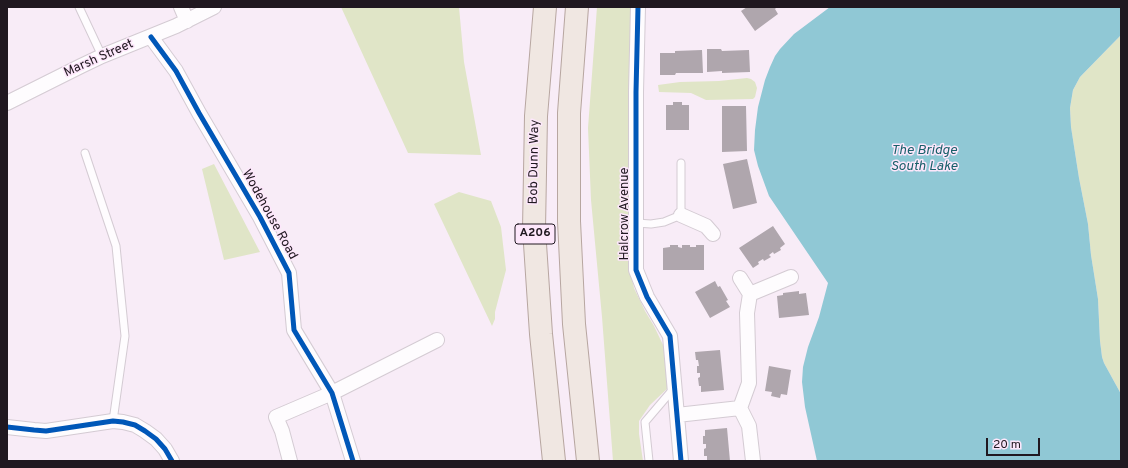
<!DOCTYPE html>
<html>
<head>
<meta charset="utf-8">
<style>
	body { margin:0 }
	#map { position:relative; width:1128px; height:468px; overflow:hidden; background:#f8ecf7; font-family:Overpass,sans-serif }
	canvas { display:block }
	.frame { position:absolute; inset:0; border:8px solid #201820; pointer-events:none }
	.scale { position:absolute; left:986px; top:438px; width:54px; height:18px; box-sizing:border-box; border:2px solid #201820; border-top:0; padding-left:5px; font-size:12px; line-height:14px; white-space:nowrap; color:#201820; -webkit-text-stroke:3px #fde7fb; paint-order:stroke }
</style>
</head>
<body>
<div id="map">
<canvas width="1128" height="468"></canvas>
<div class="frame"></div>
<div class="scale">20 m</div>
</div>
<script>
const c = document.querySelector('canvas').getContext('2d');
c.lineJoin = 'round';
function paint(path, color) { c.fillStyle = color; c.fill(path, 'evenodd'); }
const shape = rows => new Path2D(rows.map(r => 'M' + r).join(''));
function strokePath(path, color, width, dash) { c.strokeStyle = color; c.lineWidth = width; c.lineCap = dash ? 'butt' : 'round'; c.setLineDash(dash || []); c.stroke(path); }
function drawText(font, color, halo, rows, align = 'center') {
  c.font = font + ' Overpass,sans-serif'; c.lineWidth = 3; c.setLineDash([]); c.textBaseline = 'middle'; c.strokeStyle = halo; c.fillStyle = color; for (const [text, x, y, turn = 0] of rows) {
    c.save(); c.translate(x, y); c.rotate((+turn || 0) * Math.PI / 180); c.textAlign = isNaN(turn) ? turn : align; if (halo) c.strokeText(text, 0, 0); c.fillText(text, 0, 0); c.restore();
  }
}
paint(shape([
	[341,7,459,7,464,62,481,155,408,153],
	[597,7,634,7,630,270,634,288,645,311,654,326,664,347,669,387,650,405,639,421,639,434,643,461,613,461,602,317,591,200,588,128],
	[1121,35,1121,394,1104,363,1102,357,1100,341,1098,299,1091,255,1088,224,1079,178,1071,127,1070,108,1073,90,1080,77],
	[747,78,751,79,755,82,757,88,755,97,753,99,706,100,691,93,659,92,658,85,680,82,719,81],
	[214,164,260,252,224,260,202,169],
	[459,192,491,201,501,227,506,270,495,312,495,319,492,326,434,204]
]), '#e0e5c7');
paint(shape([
	[830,7,1121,7,1121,35,1080,77,1073,90,1070,108,1071,127,1079,178,1088,224,1091,255,1098,299,1100,341,1102,357,1104,363,1121,394,1121,461,817,461,805,407,802,382,803,367,808,347,819,317,828,283,769,196,758,166,754,150,755,130,758,107,765,80,770,67,775,56,780,49,794,34]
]), '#90c8d5');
paint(shape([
	[747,7,777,7,775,9,778,14,755,31,741,11],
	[707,49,721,49,722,51,749,50,750,72,722,73,722,71,707,72],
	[702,50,703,73,676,73,675,75,660,75,660,53,675,53,675,51],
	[673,102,682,102,682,105,689,105,689,130,666,130,666,105,673,105],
	[722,106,746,106,747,151,722,152],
	[747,159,757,203,733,209,723,164],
	[773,226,785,244,780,248,781,250,774,254,773,252,769,255,771,257,764,261,763,259,758,262,759,264,753,268,739,248],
	[670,245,678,245,678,247,682,248,682,245,690,245,690,247,696,247,696,245,704,245,704,270,663,270,663,248,670,247],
	[715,281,718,287,720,286,728,300,726,301,730,307,710,318,695,292],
	[799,291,799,294,806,293,809,315,779,318,777,296,783,295,783,293],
	[720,350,724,390,701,392,701,386,699,386,698,378,700,377,700,373,697,373,697,366,699,366,698,360,696,360,695,352],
	[769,366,791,370,787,395,781,394,780,398,771,396,772,392,765,391],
	[727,428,730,461,707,461,707,456,704,456,704,449,706,448,706,444,703,444,703,436,705,436,705,430]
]), '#afa6ad');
const service = shape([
	[79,7,102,56],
	[85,153,116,246,125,336,113,421],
	[636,223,651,224,664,222,681,215,681,163],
	[649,461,645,422,674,388]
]);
const minor = shape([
	[181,7,187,21],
	[638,7,636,92,636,270,647,297,670,336,681,461],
	[151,37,176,71,199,113,260,217,289,273,294,330,332,393,353,461],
	[7,103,81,66,102,56,176,26,214,7],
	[681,215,706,226,713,234],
	[750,294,791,277],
	[740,408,749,426,753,461],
	[677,415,740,408,749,383,747,313,750,294,740,278],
	[7,427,34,430,46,431,113,421,123,422,135,425,145,431,156,439,165,449,172,461],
	[290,461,282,431,276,417,332,393,437,340]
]);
const primary = shape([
	[545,7,536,116,534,229,541,334,554,461],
	[577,7,569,113,569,221,574,324,588,461]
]);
strokePath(service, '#d4cbd3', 9);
strokePath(minor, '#d4cbd3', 16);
strokePath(primary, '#b7a6a0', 24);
strokePath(service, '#fefcfe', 7);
strokePath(minor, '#fefcfe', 14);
strokePath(primary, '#f0e7e2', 22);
strokePath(shape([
	[638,7,636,92,636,270,647,297,670,336,681,461],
	[151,37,176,71,199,113,260,217,289,273,294,330,332,393,353,461],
	[7,427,34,430,46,431,113,421,123,422,135,425,145,431,156,439,165,449,172,461]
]), '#0057b8', 5);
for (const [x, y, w] of [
	[535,234,40]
]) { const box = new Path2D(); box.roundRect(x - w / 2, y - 10, w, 20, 3); c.fillStyle = '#fde7fb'; c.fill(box); strokePath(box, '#201820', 1); }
drawText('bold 12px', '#201820', null, [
	["A206",535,234]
]);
drawText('13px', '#201820', '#fde7fb', [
	["Marsh Street",99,59,-24],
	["Bob Dunn Way",535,162,-89],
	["Halcrow Avenue",625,214,-90],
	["Wodehouse Road",269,215,61]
]);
drawText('italic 14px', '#19606a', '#fde7fb', [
	["The Bridge",924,151],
	["South Lake",924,167]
]);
</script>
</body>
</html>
